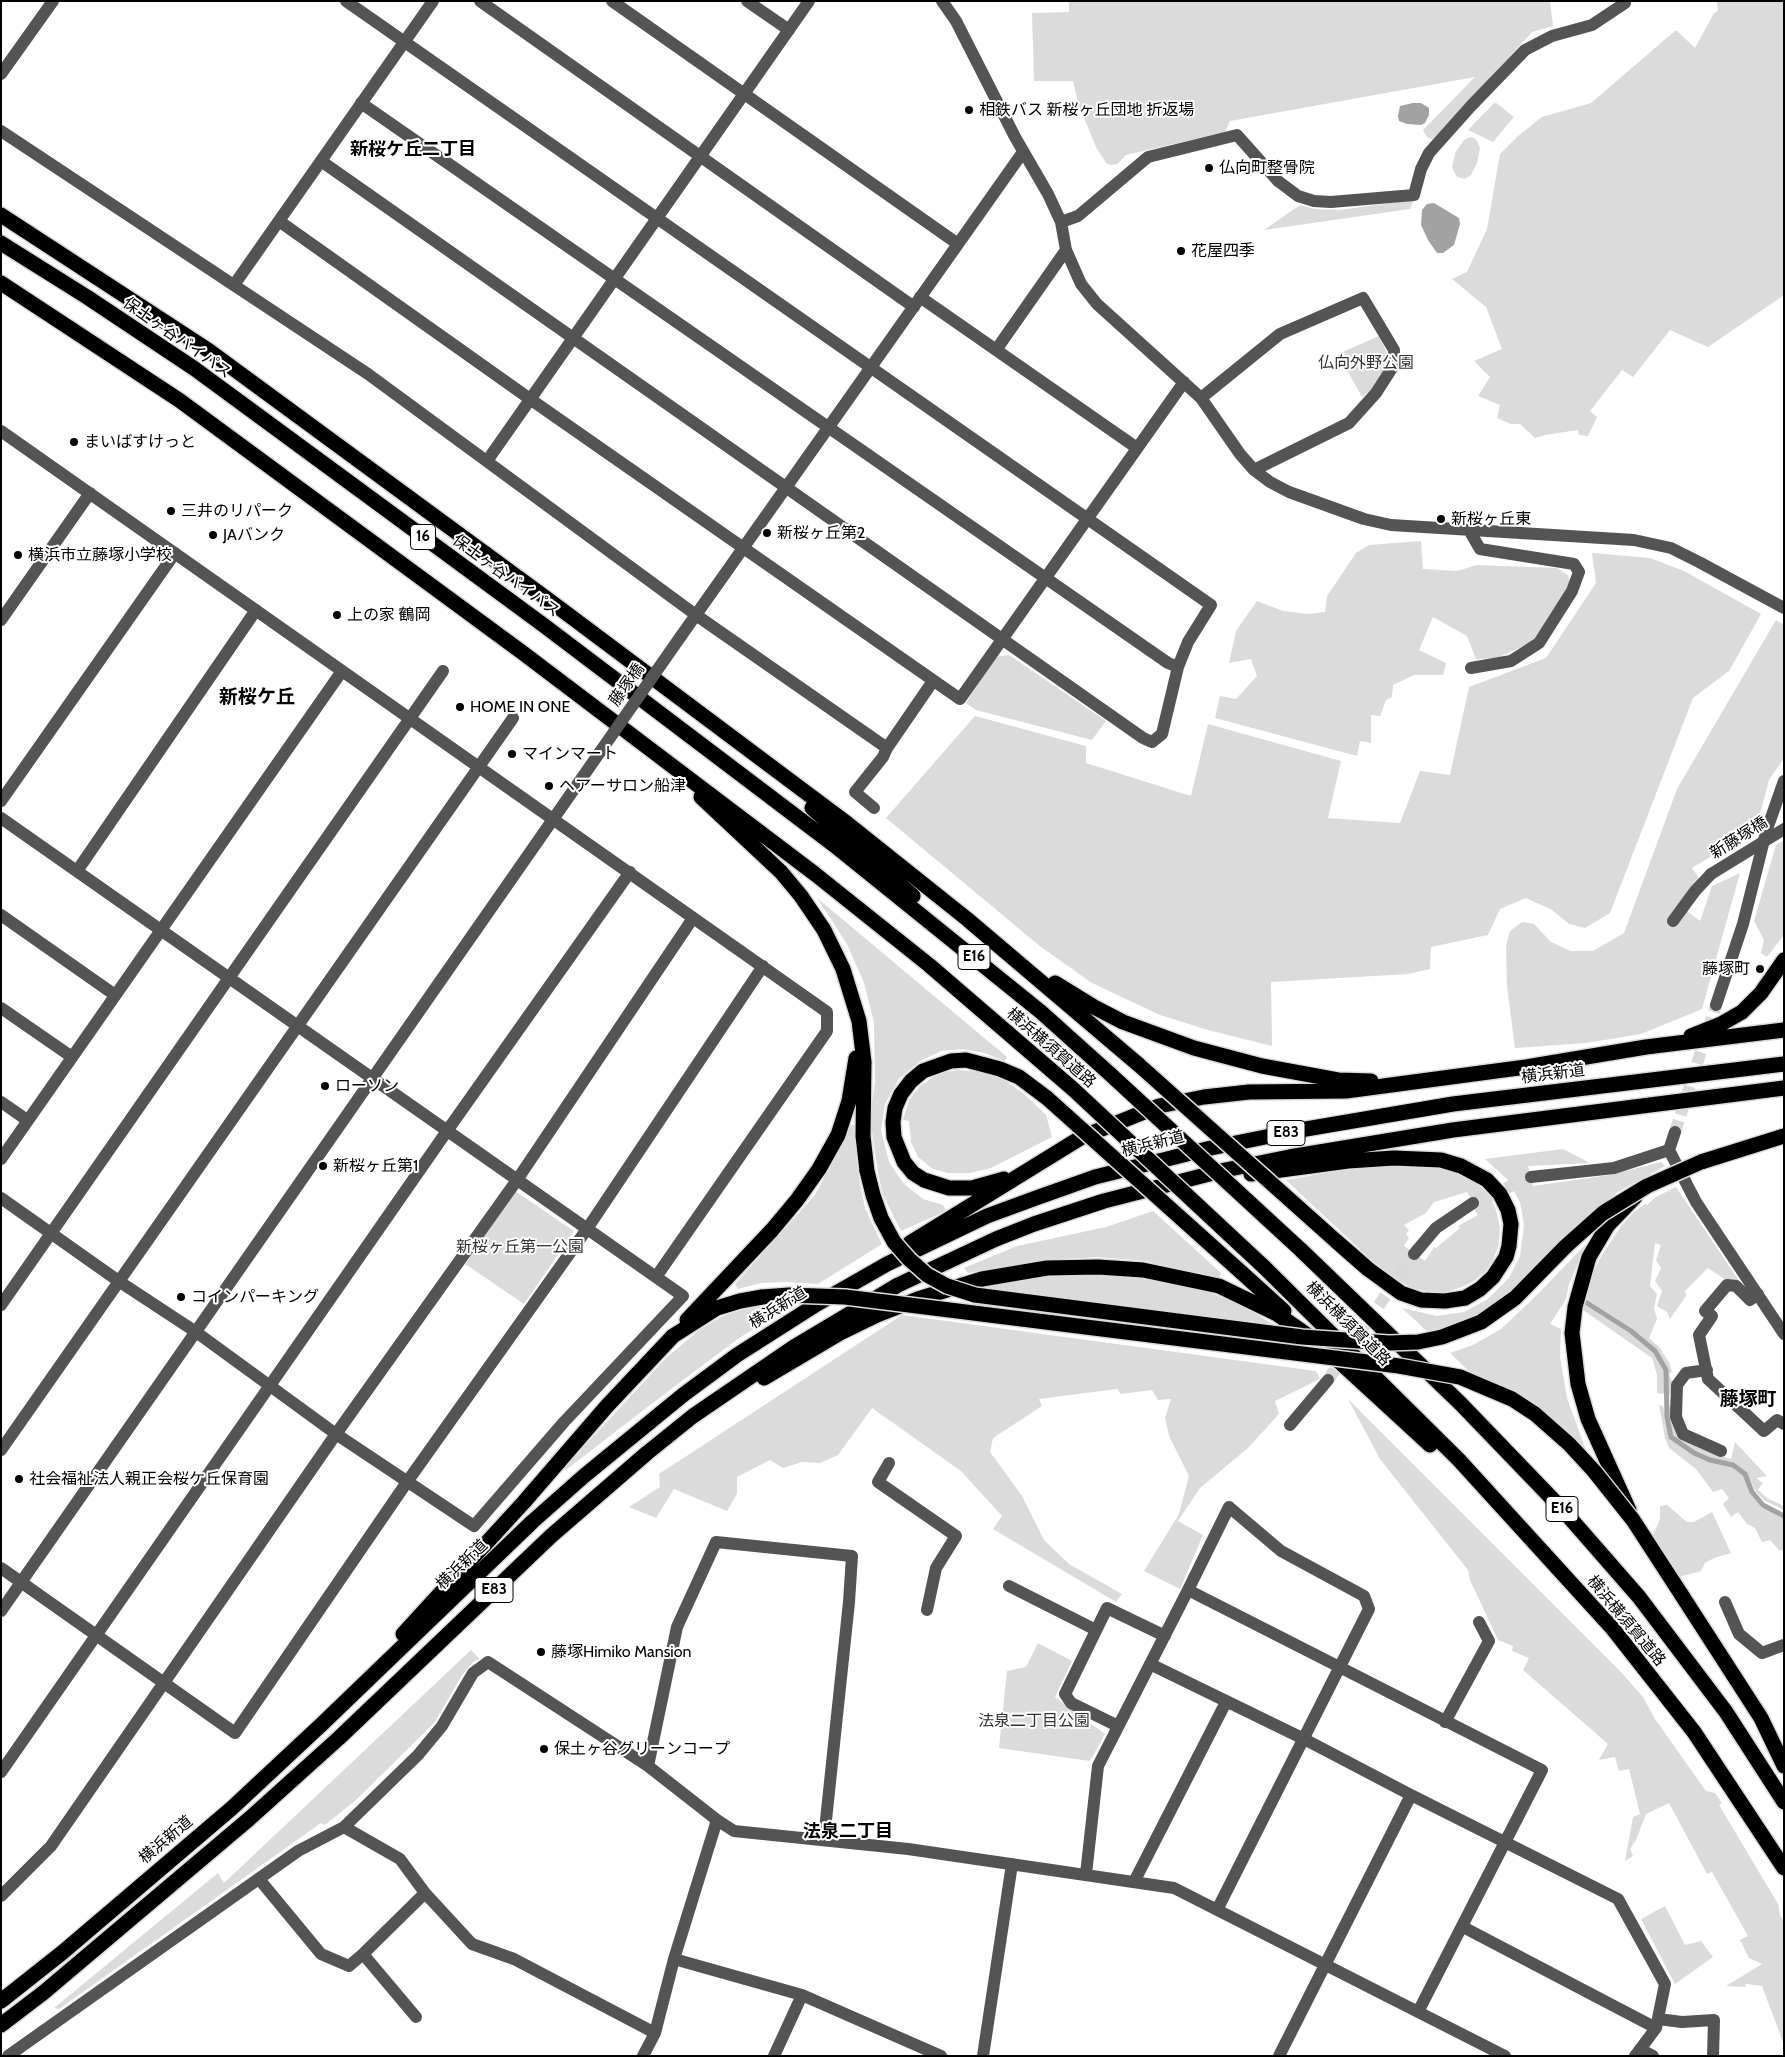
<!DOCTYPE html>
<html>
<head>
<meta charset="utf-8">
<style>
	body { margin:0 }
	#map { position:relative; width:1785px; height:2057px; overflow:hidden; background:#fff; font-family:Cabin,sans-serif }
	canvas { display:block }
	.frame { position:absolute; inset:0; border:2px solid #000; pointer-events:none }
</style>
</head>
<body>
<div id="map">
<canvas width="1785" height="2057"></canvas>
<div class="frame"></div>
</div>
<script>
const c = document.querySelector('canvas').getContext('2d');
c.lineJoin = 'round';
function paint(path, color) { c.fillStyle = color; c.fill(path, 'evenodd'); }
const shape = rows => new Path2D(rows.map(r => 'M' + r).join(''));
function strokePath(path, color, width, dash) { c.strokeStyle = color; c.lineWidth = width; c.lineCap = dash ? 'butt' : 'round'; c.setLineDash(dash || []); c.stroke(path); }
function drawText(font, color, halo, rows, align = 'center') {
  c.font = font + ' Cabin,"Noto Sans JP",sans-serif'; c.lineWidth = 4; c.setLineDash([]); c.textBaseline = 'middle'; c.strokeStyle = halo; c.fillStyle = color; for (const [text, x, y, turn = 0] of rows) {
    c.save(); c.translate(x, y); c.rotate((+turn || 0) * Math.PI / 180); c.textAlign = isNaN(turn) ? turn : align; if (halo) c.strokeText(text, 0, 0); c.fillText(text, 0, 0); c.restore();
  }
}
paint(shape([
	[1069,1,1550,1,1553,26,1532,32,1434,140,1427,137,1423,130,1475,77,1230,121,1225,132,1126,155,1117,164,1111,165,1106,163,1096,147,1079,106,1073,81,1034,81,1032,13,1069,12],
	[1717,1,1784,1,1784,295,1708,347,1670,330,1633,377,1622,370,1590,411,1597,417,1588,436,1579,435,1578,430,1545,435,1535,438,1520,424,1511,424,1497,418,1500,405,1478,396,1490,377,1474,361,1502,349,1486,307,1452,279,1467,272,1487,229,1500,154,1517,137,1542,117,1591,103,1676,30,1695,48,1714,13,1718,11],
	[1495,102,1514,117,1493,142,1468,130],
	[1470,137,1476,139,1480,148,1477,163,1471,175,1465,179,1457,177,1452,168,1455,153,1464,140],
	[1414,200,1410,209,1264,230,1300,205,1315,209,1339,210],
	[1379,336,1388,355,1388,366,1371,390,1362,397,1338,354],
	[1421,541,1423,569,1457,571,1477,565,1557,568,1568,575,1570,581,1567,591,1534,641,1497,658,1476,659,1467,636,1433,617,1419,650,1446,663,1443,675,1414,675,1393,685,1392,697,1386,700,1380,716,1371,715,1371,743,1360,741,1357,756,1215,718,1220,696,1236,699,1257,676,1251,659,1229,663,1236,631,1257,601,1283,611,1309,614,1325,612,1327,596,1356,553,1369,545],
	[1592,553,1650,558,1684,571,1761,614,1729,671,1693,698,1610,913,1585,928,1569,924,1552,910,1526,898,1500,909,1488,935,1431,947,1430,969,1408,974,1271,982,1272,1046,1208,1030,1160,1015,1092,983,1041,947,886,818,975,716,1086,746,1086,763,1191,796,1208,724,1341,761,1328,818,1400,823,1420,771,1450,775,1469,687,1546,658,1596,583],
	[1776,620,1784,625,1784,758,1769,780,1756,829,1692,868,1699,878,1679,905,1700,921,1712,886,1740,873,1702,1009,1641,1034,1586,1043,1515,1048,1507,986,1506,946,1510,931,1522,922,1534,924,1551,942,1571,951,1593,951,1624,933,1677,789],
	[1009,655,1106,721,1092,740,976,710,966,703,995,657],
	[1784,840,1784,935,1767,957,1761,953,1764,940,1754,921,1776,845],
	[817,898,1007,1057,1005,1061,984,1053,962,1049,941,1051,920,1061,899,1079,885,1104,881,1130,889,1162,904,1184,923,1199,943,1205,946,1211,901,1231,883,1195,878,1173,870,1118,875,1082,874,1022,864,983,847,944],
	[957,1070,981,1072,1003,1079,1023,1093,1046,1115,1052,1137,991,1168,970,1173,948,1173,933,1169,918,1157,911,1142,909,1121,903,1120,909,1100,920,1086,938,1074],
	[851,1125,854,1125,858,1173,865,1208,882,1244,818,1284,786,1282,761,1283,738,1289,735,1284,814,1196,833,1162],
	[1563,1149,1590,1163,1528,1166,1533,1186,1610,1175,1661,1162,1665,1166,1618,1192,1571,1230,1503,1304,1468,1323,1431,1335,1402,1308,1437,1316,1464,1312,1488,1299,1509,1278,1520,1256,1524,1225,1520,1202,1507,1179,1485,1159],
	[1415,1165,1443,1168,1462,1173,1488,1193,1495,1207,1500,1227,1499,1244,1493,1260,1485,1272,1474,1281,1462,1287,1446,1292,1429,1292,1412,1288,1399,1281,1370,1259,1286,1180,1343,1170],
	[1467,1192,1476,1207,1474,1209,1478,1215,1458,1226,1460,1228,1436,1248,1434,1247,1425,1261,1404,1246,1409,1238,1406,1234,1409,1230,1404,1225,1426,1213,1434,1202],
	[1676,1187,1741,1284,1726,1280,1708,1268,1685,1291,1686,1296,1670,1319,1667,1312,1657,1306,1662,1291,1655,1281,1661,1268,1656,1260,1661,1245,1655,1243,1650,1286,1657,1294,1654,1308,1657,1319,1649,1338,1660,1348,1670,1364,1672,1372,1669,1374,1672,1381,1670,1395,1657,1393,1657,1375,1652,1358,1583,1310,1593,1273,1602,1255,1621,1226,1633,1213,1645,1204,1647,1205,1656,1197],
	[515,1191,574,1231,524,1304,465,1264],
	[1153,1211,1221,1273,1219,1280,1146,1261,1097,1257,1044,1260,968,1273,964,1268,1017,1246,1106,1227],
	[1587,1243,1569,1284,1566,1299,1550,1324,1561,1329,1560,1356,1567,1398,1587,1453,1477,1379,1450,1353,1473,1345,1501,1329,1539,1293],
	[1116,1274,1205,1291,1242,1305,1282,1330,976,1289,1036,1277],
	[769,1305,757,1327,739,1338,650,1405,566,1470,564,1468,666,1358,699,1330,723,1316,747,1308],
	[902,1315,1316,1371,1320,1379,1275,1401,1279,1414,1248,1448,1200,1488,1178,1521,1203,1535,1180,1589,1144,1571,1179,1514,1189,1476,1169,1436,1165,1418,1171,1399,1158,1400,1152,1390,1121,1394,1117,1389,1039,1399,1042,1406,993,1438,990,1452,1022,1496,1044,1540,1069,1564,1122,1594,1116,1602,993,1529,1002,1516,961,1471,872,1408,838,1455,820,1463,802,1462,783,1468,770,1460,737,1477,737,1494,727,1511,674,1489,656,1518,629,1507,660,1487,659,1474],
	[1348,1399,1620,1671,1643,1697,1655,1719,1706,1791,1715,1793,1722,1803,1719,1805,1778,1904,1780,1915,1784,1922,1784,2045,1762,1986,1746,1984,1745,1987,1726,1986,1762,1964,1749,1958,1740,1940,1748,1936,1712,1872,1707,1874,1669,1803,1646,1814,1636,1840,1630,1849,1633,1856,1625,1861,1633,1817,1640,1814,1629,1769,1619,1771,1615,1757,1599,1760,1608,1744,1523,1670,1529,1658,1512,1651,1513,1646,1498,1640,1470,1580,1468,1570,1380,1459],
	[1659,1405,1663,1406,1671,1438,1694,1454,1711,1462,1733,1467,1744,1475,1751,1493,1762,1506,1784,1519,1784,1549,1780,1551,1770,1540,1762,1542,1755,1528,1747,1524,1738,1512,1731,1517,1723,1504,1729,1498,1722,1489,1713,1492,1696,1469,1669,1448,1665,1438],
	[1672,1406,1672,1417,1715,1454,1731,1459,1735,1442,1767,1476,1756,1478,1763,1483,1758,1490,1767,1498,1784,1506,1784,1510,1765,1501,1756,1492,1747,1474,1734,1464,1710,1458,1695,1452,1672,1436,1668,1417,1668,1407],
	[1667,1505,1687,1522,1694,1522,1712,1512,1731,1553,1714,1558,1705,1563,1701,1571,1679,1577,1653,1535,1660,1519,1660,1506],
	[1038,1643,1072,1661,1055,1697,1105,1734,1090,1761,999,1748,1007,1671,1026,1667],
	[471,1650,480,1659,473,1662,462,1675,435,1722,357,1799,325,1825,321,1823,59,2009,54,2008,218,1873,224,1883],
	[1665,1906,1685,1945,1701,1941,1713,1957,1675,1984,1641,1919]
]), '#dbdbdb');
paint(shape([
	[1413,103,1421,103,1429,108,1429,115,1425,123,1421,125,1407,124,1399,121,1398,116,1400,106],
	[1434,203,1459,218,1460,224,1454,245,1443,253,1437,253,1428,240,1421,225,1422,210,1427,204]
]), '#a2a2a2');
strokePath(shape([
	[1587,1303,1631,1331,1655,1351,1666,1370,1667,1417,1671,1437,1694,1453,1710,1460,1733,1465,1745,1474,1752,1492,1763,1505,1784,1516]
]), '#a2a2a2', 5);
strokePath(shape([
	[1675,1132,1716,1005],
	[1473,1203,1531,1177],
	[1328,1380,1414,1254]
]), '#d9d9d9', 12, [12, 6]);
const highway = shape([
	[1,215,208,350,550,601,848,824,967,919,1139,1065],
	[1,243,87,297,195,369,542,624,834,845,1041,1012,1110,1074],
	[1,283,179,400,523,653,671,765,815,874,929,965,1073,1089],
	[701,797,781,872,801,896,824,930,843,969,859,1021,864,1062,863,1136,867,1171],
	[812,808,913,896],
	[1055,983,1094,1007,1123,1022,1194,1048,1262,1066,1338,1080,1371,1081],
	[1691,1036,1721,1024,1742,1012,1761,993,1784,960],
	[1701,1162,1784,1136],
	[1251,1174,1348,1161,1394,1158,1441,1160,1461,1166,1487,1180,1500,1194,1508,1210,1511,1224,1509,1246,1506,1257,1493,1277,1480,1289,1465,1298,1445,1301,1421,1300,1401,1293,1368,1269,1336,1241],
	[1004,1179,972,1188,949,1188,924,1180,913,1173,904,1162,894,1137,893,1122,895,1108,901,1094,911,1081,923,1071,951,1061,966,1060,1000,1069,1019,1077,1047,1098],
	[910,1243,1082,1137,1159,1106,1204,1097,1249,1092,1346,1091,1526,1067,1646,1047,1784,1030],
	[1301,1250,1461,1404,1563,1510,1639,1597,1726,1712,1784,1802],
	[1264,1267,1459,1460,1613,1629,1694,1732,1784,1868],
	[1241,1272,1284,1311],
	[687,1320,772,1230,797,1200,819,1169,838,1135,849,1101,856,1058],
	[1331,1354,1430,1445],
	[764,1378,840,1333,877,1315,918,1299,982,1279,1047,1268,1098,1267,1143,1270,1219,1286,1277,1314,1323,1346],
	[1629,1510,1588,1419,1578,1384,1572,1333,1575,1307,1589,1257,1608,1225,1635,1197],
	[1681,1594,1761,1718,1784,1766],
	[403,1634,524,1502,607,1406,673,1336,717,1308,740,1301,762,1297],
	[1,2001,63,1952,232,1808,322,1724,532,1522,584,1476,683,1395,737,1355,817,1304,887,1264,987,1216,1036,1198,1095,1177,1211,1148,1300,1130,1453,1104,1784,1064],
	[1,2025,43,1993,249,1819,339,1738,551,1536,647,1453,693,1416,794,1347,898,1285,996,1239,1034,1224,1104,1201,1225,1170,1289,1157,1453,1130,1784,1088]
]);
strokePath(highway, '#dbdbdb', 18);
strokePath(shape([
	[480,1,914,307],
	[612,1,958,244],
	[747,1,789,30],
	[942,1,956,21,1015,137,1048,194,1061,222,1066,250,1081,284,1097,304,1201,398,1240,454,1254,470,1270,482,1289,492,1364,519,1391,525,1634,540,1671,548,1699,562,1784,608],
	[1,74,53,1],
	[361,103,1168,663,1178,667],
	[1,131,368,374,696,615,887,748,933,681],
	[321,161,1143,738,1152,742,1162,734,1178,667,1188,642,1211,605,346,1],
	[279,221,530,399,960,699,1184,382],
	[1061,222,1078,216,1148,157,1237,135,1278,181,1298,196,1314,201,1331,202,1414,195,1421,169,1429,153,1471,106,1525,50,1552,36,1592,25,1625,3,1624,1],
	[234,285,433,1],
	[920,297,1137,448],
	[996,350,1066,250],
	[1201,398,1280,334,1363,298,1394,350,1394,365,1376,393,1349,423,1254,470],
	[1,431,827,1012,827,1031,656,1277],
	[487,461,809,1],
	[1469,530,1480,549,1574,564,1579,572,1572,591,1539,643,1511,661,1471,668],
	[1,620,90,493],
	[681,636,1023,152],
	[1,801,175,553],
	[874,808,855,792,883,757,887,748],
	[1,818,683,1296,564,1422,474,1526,336,1434,196,1332,120,1282,1,1198],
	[77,871,256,610],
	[1,915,115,995],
	[1673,921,1695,891,1711,874],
	[1716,1005,1743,924,1766,832,1784,781],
	[1,1008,72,1057],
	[1,1102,27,1120],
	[1675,1132,1669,1150,1696,1202,1784,1334],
	[1,1159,342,671],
	[1531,1177,1614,1168,1669,1150],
	[1414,1254,1436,1228,1473,1203],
	[1758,1294,1750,1300,1736,1286,1727,1285,1705,1311,1712,1316,1699,1335,1708,1379,1764,1431,1777,1420,1784,1424],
	[1,1305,443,671],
	[1707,1370,1686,1373,1677,1385,1676,1417,1683,1434,1721,1451],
	[1290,1425,1328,1380],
	[1,1450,513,718],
	[889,1463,878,1482,956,1536,936,1568,927,1610],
	[1,1568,235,1733,407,1482,587,1229,763,966],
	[1009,1586,1096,1630],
	[1188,1590,1229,1507,1281,1551,1364,1596,1369,1609,1217,1910],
	[1725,1602,1739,1634,1762,1653,1784,1645],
	[1,1611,600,752],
	[1150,1664,1304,1739,1411,1795,1618,1899,1665,1984,1656,2028,1635,2056],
	[1445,1722,1489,1641,1479,1622],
	[1118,1726,1071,1703,1065,1694,1107,1608,1165,1636],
	[648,1766,677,1627,716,1542,852,1556,849,1602,824,1839],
	[1,1772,447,1131,630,872],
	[344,1827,400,1859,425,1893,472,1944,514,1959,655,2033],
	[1086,1874,1098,1766,1188,1590,1542,1770,1418,2012],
	[259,1879,321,1954,349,1966,363,1954],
	[1134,1882,1226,1702],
	[1,1896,51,1846,336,1434,517,1180,693,918],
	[1463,1927,1656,2028],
	[674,1959,802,1995,941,2056],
	[416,2017,363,1954,425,1893],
	[1658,2019,1682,2022,1714,2020,1713,2056],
	[1640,2049,1653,2056],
	[8,2056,298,1851,344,1827,418,1755,442,1726,473,1673,488,1662,648,1766,717,1820,734,1831,908,1849,1174,1888,1505,2056],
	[643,2056,655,2033,674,1959,717,1820],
	[774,2056,802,1995],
	[983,2056,1012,1864],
	[1279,2056,1411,1795]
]), '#545454', 12);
strokePath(highway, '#000', 15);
const highwayBridge = shape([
	[1139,1065,1336,1241],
	[1110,1074,1301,1250],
	[1073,1089,1264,1267],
	[1047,1098,1241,1272],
	[867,1171,873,1195,881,1218,894,1242,909,1259,927,1275,947,1286,975,1295,1302,1337,1389,1343,1418,1342,1442,1337,1481,1322,1515,1298,1566,1246,1603,1213,1647,1186,1701,1162],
	[762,1297,789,1295,845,1297,1399,1366,1460,1377,1512,1399,1535,1414,1569,1444,1594,1471,1633,1520,1681,1594]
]);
strokePath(highwayBridge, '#dbdbdb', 18, []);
strokePath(shape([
	[600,752,681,636],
	[1711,874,1784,829]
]), '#545454', 12);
strokePath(highwayBridge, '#000', 15);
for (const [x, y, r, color] of [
	[969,110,5,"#000"],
	[1209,168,5,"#000"],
	[1181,251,5,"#000"],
	[74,442,5,"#000"],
	[171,511,5,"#000"],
	[1441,519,5,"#000"],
	[767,533,5,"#000"],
	[213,535,5,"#000"],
	[18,555,5,"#000"],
	[337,615,5,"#000"],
	[460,707,5,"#000"],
	[512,754,5,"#000"],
	[549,786,5,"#000"],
	[1760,969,5,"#000"],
	[325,1086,5,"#000"],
	[323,1166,5,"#000"],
	[181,1297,5,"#000"],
	[19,1479,5,"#000"],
	[541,1652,5,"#000"],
	[544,1749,5,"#000"]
]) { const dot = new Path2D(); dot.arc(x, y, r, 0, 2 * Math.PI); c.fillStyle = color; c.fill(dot); strokePath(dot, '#fff', 2); }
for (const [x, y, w] of [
	[423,537,25],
	[974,957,32],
	[1286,1133,38],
	[1562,1509,32],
	[494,1590,38]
]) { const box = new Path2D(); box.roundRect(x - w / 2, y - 12.5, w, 25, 4); c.fillStyle = '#fff'; c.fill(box); strokePath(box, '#000', 1); }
drawText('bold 15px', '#000', null, [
	["16",423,537],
	["E16",974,957],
	["E83",1286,1133],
	["E16",1562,1509],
	["E83",494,1590]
]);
drawText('16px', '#000', '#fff', [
	["相鉄バス 新桜ヶ丘団地 折返場",979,110],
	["仏向町整骨院",1219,168],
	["花屋四季",1191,251],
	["まいばすけっと",84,442],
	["三井のリパーク",181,511],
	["新桜ヶ丘東",1451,519],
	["新桜ヶ丘第2",777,533],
	["JAバンク",223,535],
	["横浜市立藤塚小学校",28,555],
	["上の家 鶴岡",347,615],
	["HOME IN ONE",470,707],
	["マインマート",522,754],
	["ヘアーサロン船津",559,786],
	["藤塚町",1750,969,"right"],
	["ローソン",335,1086],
	["新桜ヶ丘第1",333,1166],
	["コインパーキング",191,1297],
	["社会福祉法人親正会桜ケ丘保育園",29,1479],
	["藤塚Himiko Mansion",551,1652],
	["保土ヶ谷グリーンコープ",554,1749]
], 'left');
drawText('16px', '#000', '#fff', [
	["保土ヶ谷バイパス",177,338,35],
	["保土ヶ谷バイパス",506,576,36],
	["藤塚橋",627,685,-55],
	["新藤塚橋",1739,838,-32],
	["横浜横須賀道路",1051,1048,41],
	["横浜新道",1553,1074,-7],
	["横浜新道",1153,1144,-14],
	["横浜新道",778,1308,-32],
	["横浜横須賀道路",1348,1324,45],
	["横浜新道",462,1565,-44],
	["横浜横須賀道路",1626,1621,50],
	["横浜新道",166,1840,-40]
]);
drawText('16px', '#323232', '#fff', [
	["仏向外野公園",1366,363],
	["新桜ヶ丘第一公園",520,1247],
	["法泉二丁目公園",1034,1721]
]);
drawText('bold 18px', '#000', '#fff', [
	["新桜ケ丘二丁目",413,150],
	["法泉二丁目",848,1832]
]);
drawText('bold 19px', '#000', '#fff', [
	["新桜ケ丘",257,697],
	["藤塚町",1748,1399]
]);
</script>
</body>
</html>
